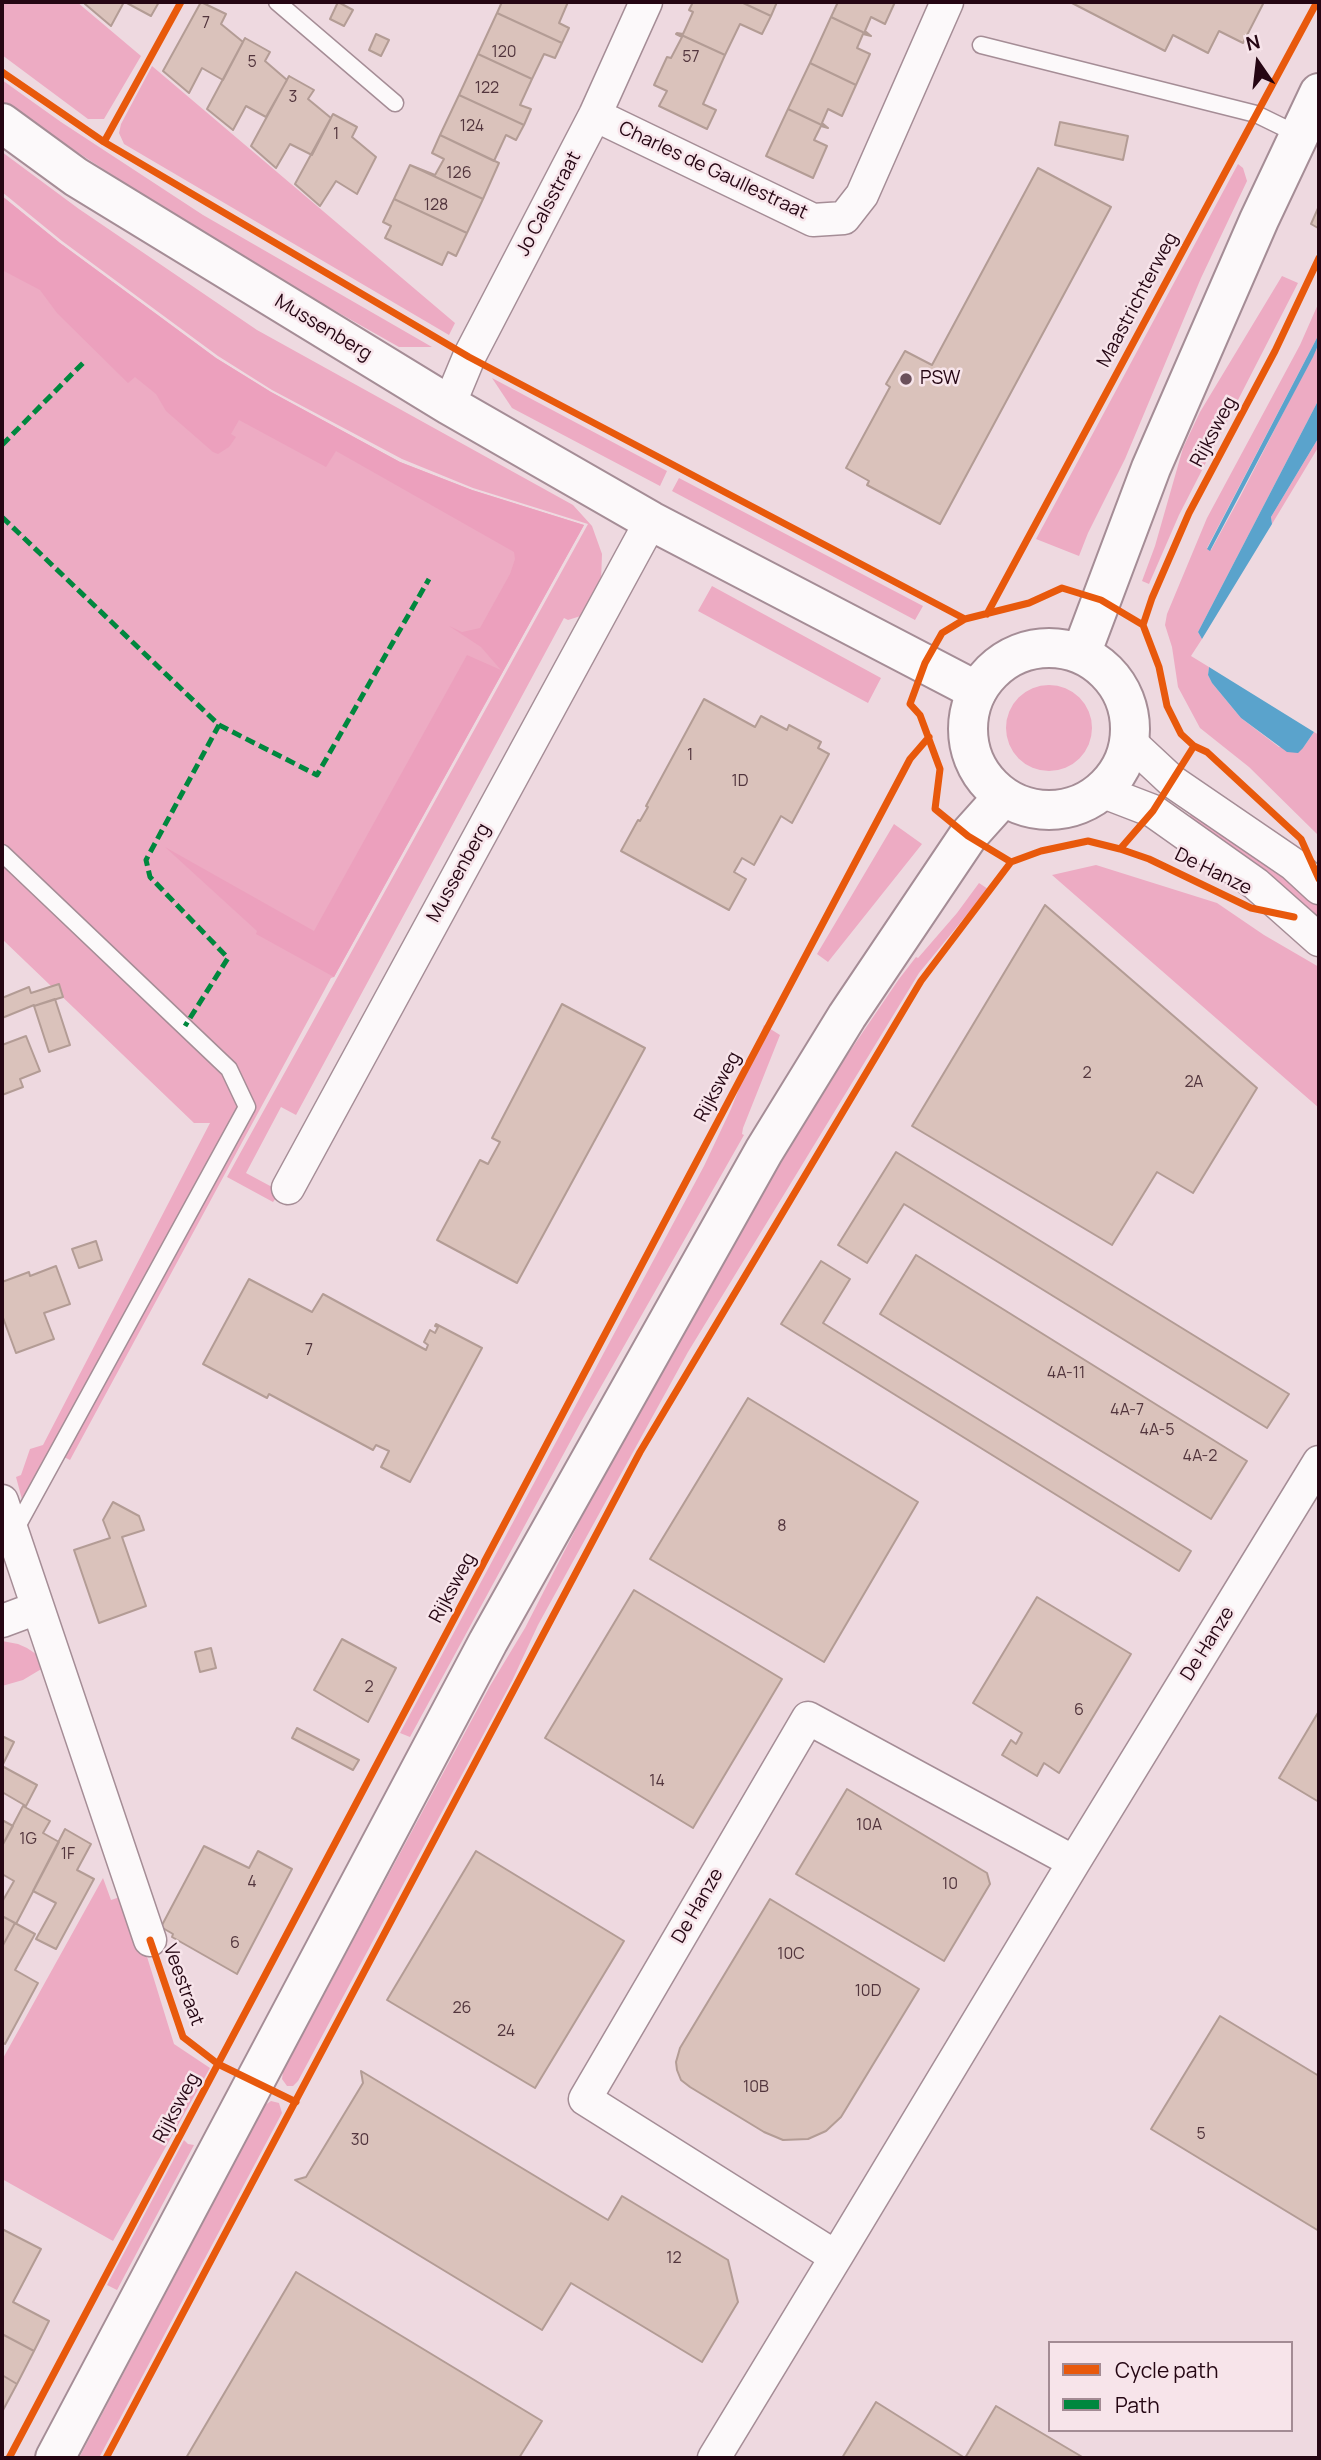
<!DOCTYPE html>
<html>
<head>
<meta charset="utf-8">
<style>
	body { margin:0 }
	#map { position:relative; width:1321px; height:2460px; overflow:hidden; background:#eed9e0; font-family:Manrope,sans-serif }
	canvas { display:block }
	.frame { position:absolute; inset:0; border:4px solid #250613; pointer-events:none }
	.legend { position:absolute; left:1048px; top:2341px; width:245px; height:91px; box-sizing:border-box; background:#f7e4ea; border:2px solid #a38b94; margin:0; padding:9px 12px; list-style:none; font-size:21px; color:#250613 }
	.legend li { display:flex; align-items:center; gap:14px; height:35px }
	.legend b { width:35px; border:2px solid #a38b94 }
	.north { position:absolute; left:1223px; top:28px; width:70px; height:70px; -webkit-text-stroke:5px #f7e4ea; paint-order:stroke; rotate:346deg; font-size:19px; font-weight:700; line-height:28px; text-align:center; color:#250613 }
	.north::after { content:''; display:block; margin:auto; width:24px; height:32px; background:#250613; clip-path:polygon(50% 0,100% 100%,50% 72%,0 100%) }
</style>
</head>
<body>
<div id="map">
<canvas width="1321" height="2460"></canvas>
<div class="frame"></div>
<ul class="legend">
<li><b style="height:9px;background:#e8590c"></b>Cycle path</li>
<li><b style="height:9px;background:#00873e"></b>Path</li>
</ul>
<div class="north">N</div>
</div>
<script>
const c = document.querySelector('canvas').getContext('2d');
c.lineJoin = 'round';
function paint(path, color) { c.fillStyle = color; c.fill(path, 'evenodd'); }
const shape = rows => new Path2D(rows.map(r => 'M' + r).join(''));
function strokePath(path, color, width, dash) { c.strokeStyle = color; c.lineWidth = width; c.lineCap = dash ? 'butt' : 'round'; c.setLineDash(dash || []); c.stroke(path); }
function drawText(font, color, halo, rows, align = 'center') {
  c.font = font + ' Manrope,sans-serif'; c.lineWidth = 5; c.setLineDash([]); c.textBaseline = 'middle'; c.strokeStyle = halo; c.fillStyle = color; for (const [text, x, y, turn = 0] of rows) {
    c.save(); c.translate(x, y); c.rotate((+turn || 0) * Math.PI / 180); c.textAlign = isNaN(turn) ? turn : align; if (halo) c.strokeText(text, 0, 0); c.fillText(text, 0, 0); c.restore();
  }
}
paint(shape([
	[2,2,77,2,141,56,104,119,88,119,2,55],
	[152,66,455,323,449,335,124,144,119,133,121,124],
	[2,80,61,122,203,215,432,347,399,347,224,248,2,103],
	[2,152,79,209,257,330,573,505,592,526,602,554,601,582,584,615,568,620,564,618,296,1115,281,1107,246,1173,272,1187,276,1198,273,1202,227,1177,588,524,473,488,402,459,272,390,218,356,62,241,2,192],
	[1238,164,1243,168,1247,181,1201,278,1125,459,1088,533,1079,556,1036,539],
	[2,196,60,243,216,358,271,392,400,462,472,490,584,525,334,977,331,978,70,1460,64,1457,28,1522,16,1477,21,1475,30,1449,43,1445,210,1123,194,1123,2,939],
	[1282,276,1298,283,1179,515,1149,584,1142,581,1155,546,1183,448,1200,412],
	[1319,302,1319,334,1207,548,1211,550,1240,497,1319,343,1319,399,1198,632,1202,639,1191,656,1209,667,1208,675,1212,683,1241,718,1279,747,1303,748,1314,732,1319,735,1319,836,1249,767,1200,728,1178,687,1172,647,1165,625,1167,614,1207,518,1300,345],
	[492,378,667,471,660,486,512,408],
	[1319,437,1319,446,1272,524,1271,517],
	[679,478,923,606,915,620,672,491],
	[712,586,881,678,868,703,698,611],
	'1006 728a43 43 0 1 1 86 0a43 43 0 1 1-86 0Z',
	[1195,808,1293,882,1319,906,1319,924,1187,820],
	[894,824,922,844,828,962,817,954],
	[1096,865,1217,903,1264,935,1319,967,1319,1108,1052,875],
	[979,883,988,889,919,973,688,1352,538,1625,512,1681,298,2081,293,2086,287,2086,282,2079,283,2071,490,1686,525,1628,624,1435,769,1181,833,1076,899,979,916,957,918,958,957,913],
	[764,1025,780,1035,743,1128,742,1134,744,1135,582,1420,410,1737,400,1733,704,1166,731,1109],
	[2,1641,18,1644,27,1648,36,1654,43,1668,23,1680,2,1686],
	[103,1878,111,1900,123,1896,144,1947,174,2044,210,2068,113,2241,2,2179,2,2060],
	[271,2101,279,2103,282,2113,99,2458,79,2458,265,2105],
	[184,2140,188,2144,194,2145,117,2290,107,2285]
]), '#edabc3');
paint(shape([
	[2,196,60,243,216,358,271,392,400,462,472,490,584,525,334,977,256,934,257,931,165,847,314,931,467,655,501,670,481,647,449,626,462,632,480,628,510,574,515,559,514,552,336,451,326,467,239,420,231,434,236,437,229,447,218,454,213,452,166,411,156,394,135,377,128,383,57,313,40,290,2,270]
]), '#eca0bd');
paint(shape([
	[1319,334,1319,343,1313,357,1210,551,1207,549],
	[1319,399,1319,437,1271,517,1272,524,1202,639,1198,632],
	[1209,667,1314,732,1303,748,1298,753,1287,752,1241,718,1212,683,1208,675]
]), '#5aa3cc');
const building = shape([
	[86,2,124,2,111,26,85,4,86,2],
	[125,2,159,2,151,16,125,2],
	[201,2,226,14,221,24,243,42,223,80,202,68,189,93,163,71,201,2],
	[338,2,353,10,344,26,330,19,338,2],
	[502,2,568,2,559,23,569,28,562,43,497,13,502,2],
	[693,2,741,2,771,16,762,34,740,24,725,55,677,33,683,34,693,12,689,10,693,2],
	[741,2,777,2,771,16,741,2],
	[838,2,895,2,885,24,871,17,865,31,871,36,831,17,838,2],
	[1070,2,1264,2,1243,43,1219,31,1208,53,1173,35,1165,51,1070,2],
	[497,13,562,43,555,58,544,54,532,79,478,54,497,13],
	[831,17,871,36,863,34,857,48,870,54,856,85,810,63,831,17],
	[677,33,725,55,703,104,716,110,707,129,659,106,667,91,654,85,667,57,671,58,682,37,676,34,677,33],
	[376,34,389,40,381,56,369,50,376,34],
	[245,38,270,52,265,61,287,80,266,117,246,106,233,130,207,109,245,38],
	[478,54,532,79,520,105,531,109,524,125,459,95,478,54],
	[810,63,856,85,842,116,828,109,822,123,828,128,788,109,810,63],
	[289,76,314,90,308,99,331,118,312,155,290,144,276,168,251,146,289,76],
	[459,95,524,125,516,140,506,135,494,161,440,135,459,95],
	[788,109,828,128,821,126,814,140,827,146,813,178,766,156,788,109],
	[333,114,357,127,352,137,376,157,357,194,336,181,320,206,295,184,333,114],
	[1060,122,1128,136,1123,160,1055,145,1060,122],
	[440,135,499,163,483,199,410,165,435,175,444,159,432,153,440,135],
	[410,165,483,199,467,233,394,199,410,165],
	[1038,168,1111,207,940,524,867,485,869,481,846,468,890,387,886,384,905,351,932,365,1038,168],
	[394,199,467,233,456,256,448,252,442,265,385,238,391,226,383,222,394,199],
	[1319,206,1319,225,1318,228,1311,224,1319,206],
	[704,699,755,727,761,716,787,730,789,725,821,742,818,748,829,754,792,823,781,816,754,865,742,858,734,872,746,879,729,910,621,851,638,820,640,821,648,807,646,806,704,699],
	[1045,905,1257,1088,1193,1193,1157,1172,1112,1245,912,1126,1045,905],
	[59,984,63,997,34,1006,34,1005,2,1018,2,998,29,987,31,993,59,984],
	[55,999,70,1045,49,1052,34,1006,55,999],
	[562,1004,645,1048,517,1283,437,1240,480,1160,488,1164,500,1142,492,1138,562,1004],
	[26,1036,40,1071,20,1079,23,1087,2,1095,2,1045,26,1036],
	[896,1152,1289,1394,1267,1428,904,1204,867,1263,838,1245,896,1152],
	[96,1241,102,1260,79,1268,72,1249,96,1241],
	[916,1255,1247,1461,1211,1519,880,1314,916,1255],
	[821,1261,850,1279,823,1323,1191,1551,1179,1571,781,1324,821,1261],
	[56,1266,70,1304,44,1313,54,1339,16,1353,2,1315,2,1282,29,1272,30,1276,56,1266],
	[249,1279,312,1312,323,1294,426,1350,428,1345,424,1342,430,1330,435,1333,438,1327,435,1326,436,1324,482,1348,410,1482,381,1467,389,1451,376,1445,373,1450,269,1394,267,1398,203,1364,249,1279],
	[748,1398,918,1502,824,1662,650,1559,748,1398],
	[113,1502,139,1516,144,1530,122,1537,146,1606,99,1623,74,1550,110,1538,103,1520,113,1502],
	[634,1590,782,1679,693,1828,545,1738,634,1590],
	[1037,1597,1131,1654,1059,1773,1044,1763,1037,1776,1002,1755,1011,1740,1016,1744,1022,1733,973,1703,1037,1597],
	[342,1639,396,1668,368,1722,314,1690,342,1639],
	[211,1648,216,1668,200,1672,195,1652,211,1648],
	[1319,1711,1319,1802,1279,1778,1319,1711],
	[297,1728,359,1760,353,1770,292,1738,297,1728],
	[2,1736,14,1742,2,1766,2,1736],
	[2,1766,37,1785,26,1806,2,1792,2,1766],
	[847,1789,987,1873,990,1884,944,1961,796,1874,847,1789],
	[23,1806,50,1821,43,1833,59,1842,16,1924,2,1916,2,1902,14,1881,2,1874,2,1846,23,1806],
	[2,1820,13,1826,2,1846,2,1820],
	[65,1829,91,1844,77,1870,94,1879,56,1949,36,1939,56,1903,33,1891,65,1829],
	[204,1846,249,1868,258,1851,292,1869,237,1974,172,1937,173,1934,161,1927,204,1846],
	[476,1851,624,1941,535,2088,387,2000,476,1851],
	[770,1899,919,1989,841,2117,826,2131,808,2139,783,2140,764,2132,690,2087,681,2080,677,2070,676,2062,680,2048,770,1899],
	[2,1916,15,1923,2,1947,2,1916],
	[15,1923,35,1934,15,1970,38,1983,5,2044,2,2042,2,1947,15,1923],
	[1220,2016,1319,2076,1319,2231,1151,2129,1220,2016],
	[361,2071,608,2220,622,2196,728,2260,738,2302,702,2362,571,2283,542,2330,295,2180,306,2177,363,2083,361,2071],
	[2,2229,41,2249,13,2302,49,2321,34,2351,2,2334,2,2229],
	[296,2272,542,2421,519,2458,186,2458,296,2272],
	[2,2334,34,2351,17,2384,2,2375,2,2334],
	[2,2375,17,2384,2,2412,2,2375],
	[876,2402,965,2458,842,2458,876,2402],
	[996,2406,1084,2458,965,2458,996,2406]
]);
paint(building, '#dac2bb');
strokePath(building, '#b39c95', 2);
const service = shape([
	[277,2,395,103],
	[981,45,1256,114,1299,135],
	[2,853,229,1069,247,1107,14,1532]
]);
const minor = shape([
	[595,115,813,220,844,218,862,195,947,2],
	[449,405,469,357,595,115,646,2],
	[1129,741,1173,782,1293,864,1319,888],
	[1101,791,1153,811,1256,884,1319,940],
	[288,1188,651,521],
	[2,1501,150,1940],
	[2,1621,37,1608],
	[1074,1862,808,1718,585,2099,836,2257,1074,1862,1319,1462],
	[714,2458,836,2257]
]);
const tertiary = shape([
	[2,123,76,177,449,405,651,521,977,691]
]);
const secondary = shape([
	'968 729a81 81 0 1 1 162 0a81 81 0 1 1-162 0Z',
	[1081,654,1151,468,1259,220,1319,93],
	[55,2458,488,1642,764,1151,847,1016,968,836,1003,797]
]);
strokePath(service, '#a58d96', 19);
strokePath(minor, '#a58d96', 35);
strokePath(tertiary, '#a58d96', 42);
strokePath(secondary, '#a58d96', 42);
strokePath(service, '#fcf9fa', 16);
strokePath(minor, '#fcf9fa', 32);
strokePath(tertiary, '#fcf9fa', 38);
strokePath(secondary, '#fcf9fa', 38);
strokePath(shape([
	[2,445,85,361],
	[2,517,219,725,146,860,150,877,228,958,185,1026],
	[219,725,317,775,429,579]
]), '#00873e', 5, [10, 5]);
strokePath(shape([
	[2,72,104,142,469,357,965,619],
	[104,142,181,2],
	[987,614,1317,2],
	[1194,746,1207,752,1301,839,1319,879],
	[1120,849,1149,859,1251,908,1294,917],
	[1011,862,968,836,935,809,940,769,920,715,910,704,925,663,942,633,965,619,1029,603,1062,588,1101,600,1143,625],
	[150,1940,183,2037,218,2064,296,2102],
	[9,2458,910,759,929,737],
	[106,2458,640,1452,921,981,1011,862,1041,851,1088,841,1120,849,1153,811,1194,746,1181,734,1167,706,1159,667,1143,625,1152,598,1189,513,1275,351,1319,258]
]), '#e8590c', 7);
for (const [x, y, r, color] of [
	[906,379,7,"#6b505b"]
]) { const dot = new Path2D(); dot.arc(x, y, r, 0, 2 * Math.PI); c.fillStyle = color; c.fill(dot); strokePath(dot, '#f7e4ea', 2.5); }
drawText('16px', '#52353d', null, [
	["7",206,24],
	["120",504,53],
	["57",691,58],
	["5",252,63],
	["122",487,89],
	["3",293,98],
	["124",472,127],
	["1",336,135],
	["126",459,174],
	["128",436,206],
	["1",690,756],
	["1D",740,782],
	["2",1087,1074],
	["2A",1194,1083],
	["7",309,1351],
	["4A-11",1066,1374],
	["4A-7",1127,1411],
	["4A-5",1157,1431],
	["4A-2",1200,1457],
	["8",782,1527],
	["2",369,1688],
	["6",1079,1711],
	["14",657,1782],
	["10A",869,1826],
	["1G",28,1840],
	["1F",68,1855],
	["4",252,1883],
	["10",950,1885],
	["6",235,1944],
	["10C",791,1955],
	["10D",868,1992],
	["26",462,2009],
	["24",506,2032],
	["10B",756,2088],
	["5",1201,2135],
	["30",360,2141],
	["12",674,2259]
]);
drawText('19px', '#250613', '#f7e4ea', [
	["Charles de Gaullestraat",713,171,25],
	["Jo Calsstraat",549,204,-62],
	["Maastrichterweg",1138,300,-62],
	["Mussenberg",323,328,31],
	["Rijksweg",1214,432,-62],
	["De Hanze",1213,872,26],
	["Mussenberg",459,873,-61],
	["Rijksweg",718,1087,-62],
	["Rijksweg",453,1588,-62],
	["De Hanze",1208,1644,-58],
	["De Hanze",698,1906,-60],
	["Veestraat",183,1985,70],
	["Rijksweg",177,2108,-62]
]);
drawText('19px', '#250613', '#f7e4ea', [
	["PSW",920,379]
], 'left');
</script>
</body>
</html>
